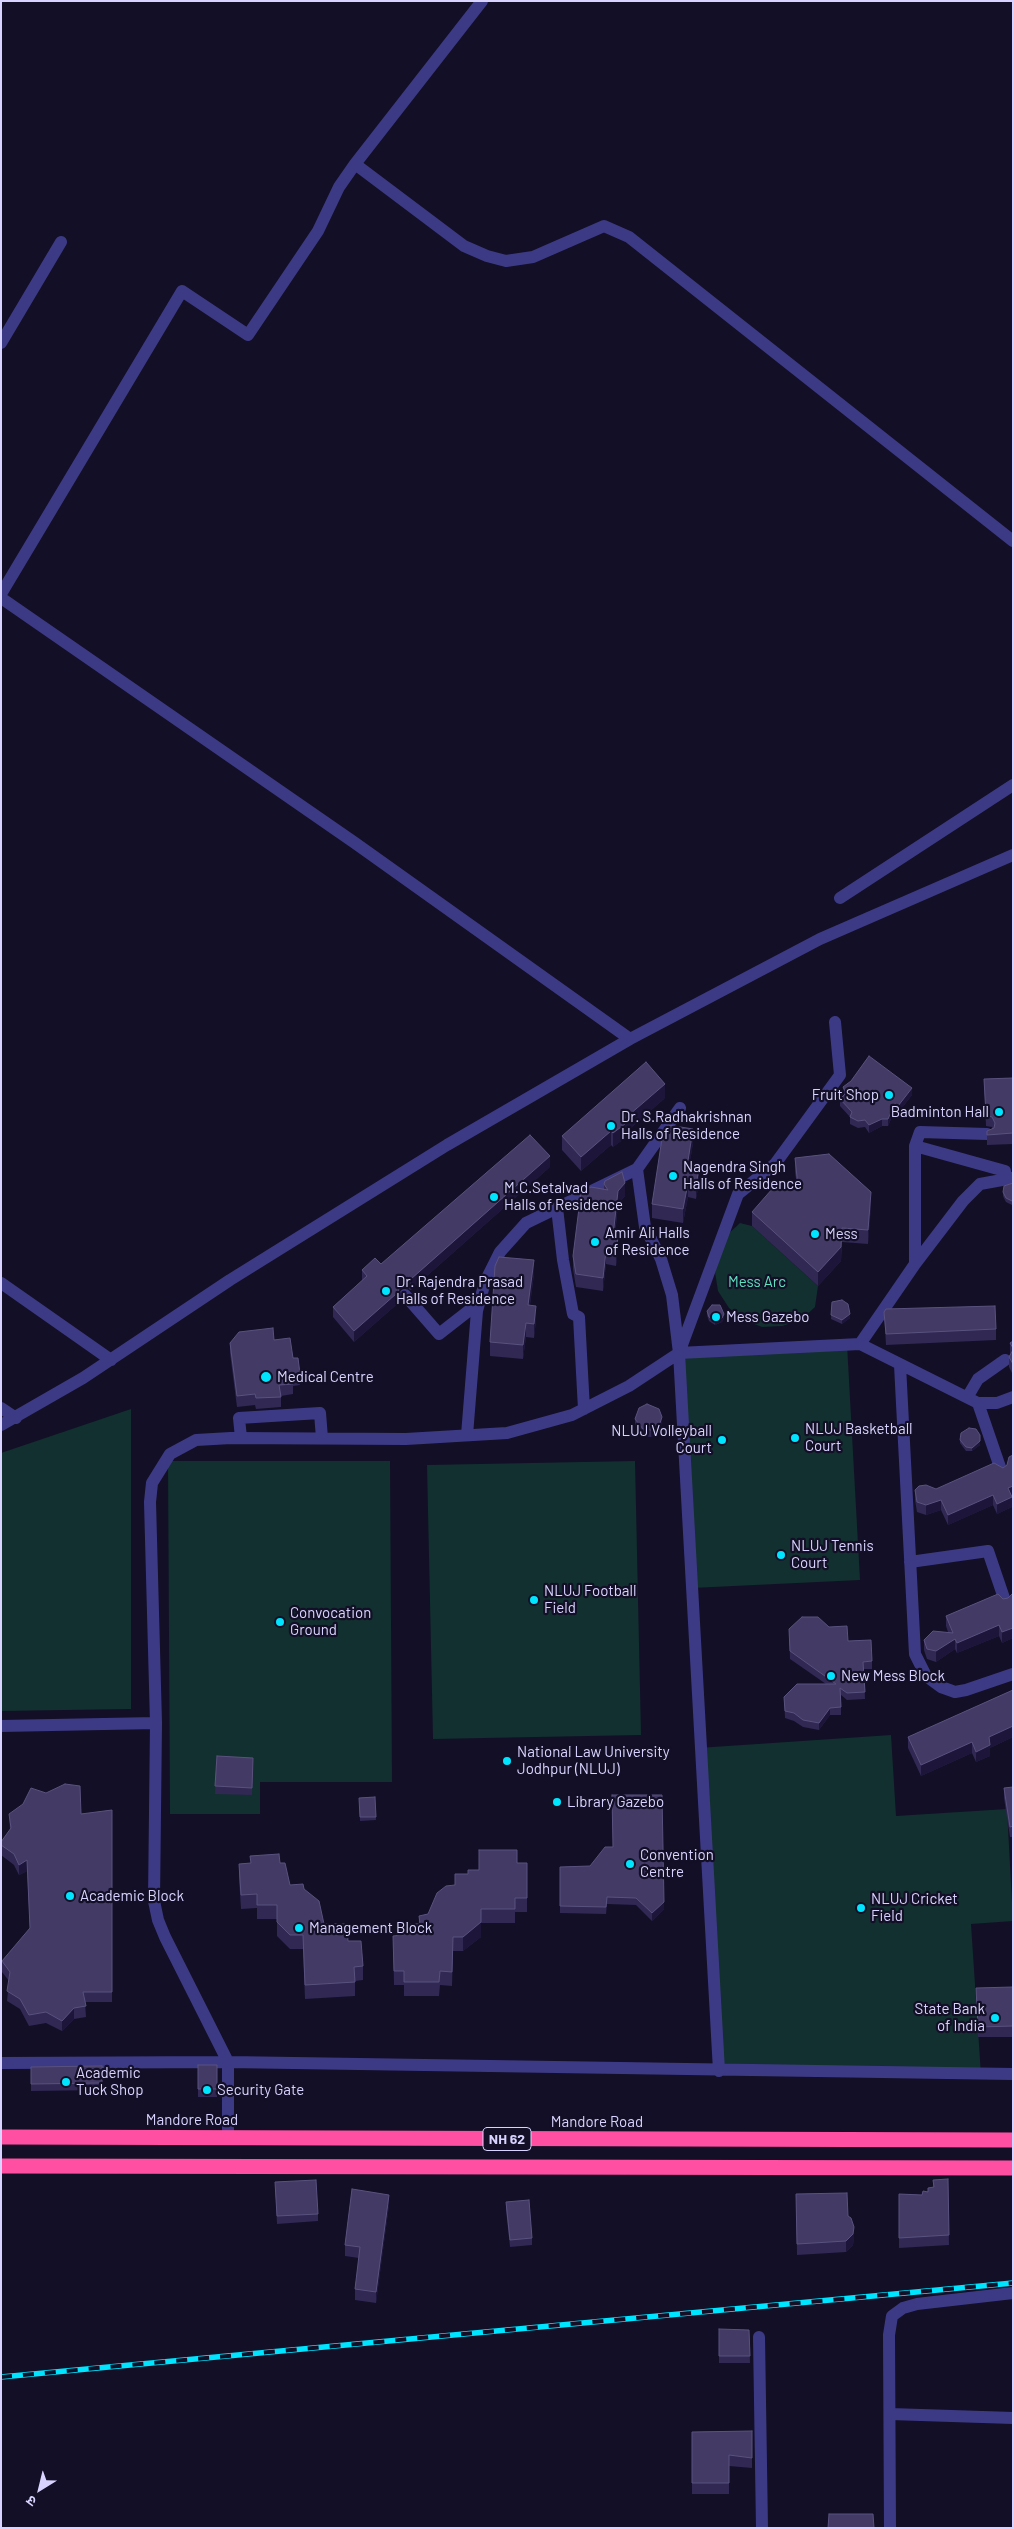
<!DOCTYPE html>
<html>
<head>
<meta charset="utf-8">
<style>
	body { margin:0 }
	#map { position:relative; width:1014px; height:2529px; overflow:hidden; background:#130f26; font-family:Barlow,"Noto Sans Devanagari",sans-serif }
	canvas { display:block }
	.frame { position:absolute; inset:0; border:2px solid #d9d4ff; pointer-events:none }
	.north { position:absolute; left:15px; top:2464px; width:50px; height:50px; -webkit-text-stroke:4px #130f26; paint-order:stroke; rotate:216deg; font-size:14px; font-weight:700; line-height:20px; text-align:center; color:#d9d4ff }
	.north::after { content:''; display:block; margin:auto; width:18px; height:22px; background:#d9d4ff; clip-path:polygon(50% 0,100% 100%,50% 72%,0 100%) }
</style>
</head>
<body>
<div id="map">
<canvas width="1014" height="2529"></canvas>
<div class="frame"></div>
<div class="north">उ</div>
</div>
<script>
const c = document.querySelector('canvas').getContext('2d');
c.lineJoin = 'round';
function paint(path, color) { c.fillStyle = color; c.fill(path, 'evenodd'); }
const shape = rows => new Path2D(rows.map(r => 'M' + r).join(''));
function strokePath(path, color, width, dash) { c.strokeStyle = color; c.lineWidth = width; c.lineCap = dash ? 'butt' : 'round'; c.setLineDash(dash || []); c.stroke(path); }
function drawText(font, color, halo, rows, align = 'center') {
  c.font = font + ' Barlow,sans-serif'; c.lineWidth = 4.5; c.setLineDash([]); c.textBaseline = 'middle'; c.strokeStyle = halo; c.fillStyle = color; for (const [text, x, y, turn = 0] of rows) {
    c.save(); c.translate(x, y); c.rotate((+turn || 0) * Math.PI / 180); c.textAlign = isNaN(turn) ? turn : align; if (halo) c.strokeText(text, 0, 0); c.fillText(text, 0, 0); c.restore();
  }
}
paint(shape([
	[740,1223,752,1226,818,1286,815,1307,801,1320,782,1326,762,1327,744,1320,729,1308,718,1291,715,1272,726,1236],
	[847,1344,860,1580,692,1588,679,1353],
	[131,1409,131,1709,1,1711,1,1453],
	[168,1461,390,1461,392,1782,260,1782,260,1814,170,1814],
	[635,1461,641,1735,433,1739,427,1465],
	[891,1735,896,1816,1007,1809,1013,1921,971,1924,981,2075,719,2071,698,1748]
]), '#12302f');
strokePath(shape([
	[355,164,464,246,487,256,506,261,533,257,604,226,629,237,1013,541],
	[1,343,61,242],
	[1,594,182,291,248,335,318,231,339,187,355,164,482,1],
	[1,598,355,843,630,1039],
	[840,898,1013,785],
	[915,1146,920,1132,987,1134],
	[637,1169,645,1227,661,1259,672,1295,679,1353,719,2071],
	[557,1208,563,1260,573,1314,579,1317,584,1409],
	[915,1264,915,1146,1005,1171,1006,1178],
	[1,1283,111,1360],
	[405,1295,439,1334,480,1302],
	[860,1344,978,1403,1001,1470],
	[679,1353,860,1344,915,1264,963,1201,980,1184,1013,1178],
	[900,1365,915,1654,926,1676,941,1687,955,1692,966,1690,1013,1674],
	[968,1396,978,1379,1005,1360],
	[978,1403,997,1403,1013,1397],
	[1,1408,16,1418],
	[1,1425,83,1378,230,1280,447,1145,630,1039,820,939,1013,855],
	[467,1435,477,1311,485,1282,500,1252,526,1223,637,1169,680,1108],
	[241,1438,239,1418,320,1413,322,1438],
	[910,1562,988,1551,1005,1601],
	[1,1726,156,1723],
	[1,2063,228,2062,1013,2074],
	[228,2138,228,2062,165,1937,158,1920,154,1901,156,1723,150,1502,152,1483,170,1454,196,1440,231,1438,406,1439,507,1433,572,1415,629,1386,679,1353,738,1194,775,1164,840,1075,835,1022],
	[759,2337,762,2528],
	[890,2414,1013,2418],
	[890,2528,889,2335,892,2316,903,2308,917,2304,1013,2293]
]), '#3d3a85', 12);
strokePath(shape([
	[1,2137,1013,2140],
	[1,2166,1013,2168]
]), '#ff4fa3', 15);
const rail = shape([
	[1,2377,1013,2283]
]);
strokePath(rail, '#00e5ff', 5.5);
strokePath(rail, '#130f26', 4, [11]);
paint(shape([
	[1013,1078,1013,1144,987,1145,987,1131,992,1129,992,1127,986,1126,984,1079],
	[843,1087,912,1095,898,1113,895,1110,888,1126,882,1126,869,1133,865,1127,858,1128,850,1124,850,1117,840,1106,840,1099,844,1095],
	[665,1098,625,1133,625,1138,613,1147,611,1145,581,1171,562,1150,562,1136],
	[693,1143,689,1168,699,1183,696,1199,688,1197,683,1223,652,1218,652,1204],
	[795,1158,871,1206,868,1244,842,1242,841,1261,818,1286,752,1226,752,1212,797,1186,795,1172],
	[550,1167,411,1290,404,1287,399,1289,399,1301,396,1305,354,1342,333,1317,333,1307,362,1281,362,1270,381,1264],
	[1013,1183,1013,1204,1012,1205,1006,1202,1003,1196,1003,1192],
	[604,1184,625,1196,618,1204,615,1236,618,1250,616,1266,606,1264,603,1291,576,1287,573,1269,573,1256,604,1189],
	[534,1274,530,1305,536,1320,534,1338,526,1337,523,1359,490,1356,490,1342],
	[832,1302,850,1318,842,1324,831,1319],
	[707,1311,724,1318,722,1322,715,1325,709,1321,707,1315],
	[884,1312,996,1329,996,1340,886,1345],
	[274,1340,293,1358,300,1374,300,1385,293,1386,293,1394,281,1396,281,1407,256,1409,255,1405,237,1407,230,1353,230,1343],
	[1013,1341,1013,1375,1009,1367,1009,1357,1010,1354,1010,1343],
	[635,1419,662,1425,659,1433,651,1437,643,1436,635,1426],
	[980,1435,980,1445,972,1451,966,1451,960,1443,960,1440],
	[1013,1455,1013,1496,1011,1496,1012,1507,997,1514,993,1505,948,1525,941,1510,926,1515,917,1512,915,1500,915,1490,936,1489,1003,1468,1007,1465],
	[998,1594,1013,1638,1002,1643,999,1636,957,1653,955,1649,936,1662,927,1659,924,1650,924,1640,948,1632,946,1626,946,1616],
	[829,1627,848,1641,872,1661,872,1669,864,1669,865,1699,847,1700,841,1695,841,1715,830,1715,819,1730,803,1727,794,1721,785,1718,784,1697,826,1684,790,1659,789,1629],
	[1013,1690,1013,1737,990,1748,990,1756,976,1762,972,1753,921,1776,908,1748,908,1737],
	[217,1756,253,1758,252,1795,215,1794],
	[1013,1787,1013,1837,1010,1837,1004,1798,1004,1788],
	[375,1797,376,1820,360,1821,359,1798],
	[112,1810,112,2002,85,2002,86,2017,74,2019,62,2031,46,2023,29,2026,20,2009,7,2001,9,1981,2,1972,2,1961,30,1929,27,1871,19,1875,14,1865,1,1855,1,1842,10,1830,9,1814,81,1814],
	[280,1863,290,1885,304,1889,324,1924,348,1941,363,1966,363,1980,355,1981,355,1996,305,1999,303,1949,290,1949,277,1936,277,1919,257,1919,257,1908,241,1909,239,1878,239,1864],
	[517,1863,527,1863,527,1912,515,1912,515,1923,481,1923,481,1937,463,1951,453,1951,452,1986,440,1985,439,1996,404,1996,404,1985,394,1985,393,1936,403,1935,419,1924,419,1916,428,1914,455,1885,468,1874,479,1870],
	[590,1866,664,1909,652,1921,636,1905,607,1904,606,1914,560,1913,560,1867],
	[1013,1987,1013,2037,978,2037,976,1988],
	[198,2065,217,2065,217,2097,198,2097],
	[102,2066,102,2090,31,2091,31,2067],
	[948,2179,949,2245,899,2248,899,2194,922,2195,933,2187,933,2180],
	[275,2182,318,2214,318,2221,277,2224],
	[796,2194,848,2216,854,2237,853,2245,846,2252,797,2255],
	[506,2202,532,2238,532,2245,510,2247,506,2210],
	[389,2205,376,2303,355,2300,355,2289,359,2258,345,2256,345,2245],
	[719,2329,749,2330,750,2363,719,2363],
	[752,2431,752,2468,729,2466,729,2494,692,2494,692,2432]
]), '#312854');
paint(shape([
	[665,1084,665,1098,625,1133,625,1138,613,1147,613,1133,622,1121],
	[912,1088,912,1095,898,1113,898,1106],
	[895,1103,895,1110,888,1126,888,1119],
	[882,1119,882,1126,869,1133,869,1125],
	[693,1129,693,1143,687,1181,687,1167],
	[611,1131,611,1145,581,1171,581,1157],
	[550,1156,550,1167,411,1290,411,1279],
	[699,1169,699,1183,696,1199,696,1185],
	[625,1183,625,1196,618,1204,613,1249,613,1236,618,1191],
	[688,1183,688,1197,683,1223,683,1209],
	[871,1192,871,1206,868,1244,868,1230],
	[842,1228,841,1261,818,1286,818,1272],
	[618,1237,618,1250,616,1266,616,1253],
	[606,1251,606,1264,603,1291,603,1278],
	[534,1260,534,1274,528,1319,528,1305],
	[404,1276,404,1287,399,1289,399,1301,396,1305,354,1342,354,1331,397,1286,399,1279],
	[536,1306,536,1320,534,1338,534,1324],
	[724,1314,724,1318,722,1322,715,1325,715,1321],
	[850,1314,850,1318,842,1324,842,1320],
	[526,1323,526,1337,523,1359,523,1345],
	[662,1417,662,1425,659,1433,651,1437,651,1430],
	[980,1441,980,1445,972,1451,972,1448],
	[1013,1486,1013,1496,1008,1498,1008,1488],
	[993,1495,993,1505,948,1525,948,1515],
	[1012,1497,1012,1507,997,1514,997,1504],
	[941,1500,941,1510,926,1515,926,1505],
	[999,1625,999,1636,957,1653,957,1643],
	[1013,1628,1013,1638,1002,1643,1002,1632],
	[955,1639,955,1649,936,1662,936,1651],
	[830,1708,830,1715,819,1730,819,1723],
	[1013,1726,1013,1737,990,1748,990,1756,976,1762,976,1752,989,1737],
	[972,1742,972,1753,921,1776,921,1765],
	[27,1860,27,1871,19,1875,19,1865],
	[664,1902,664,1909,652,1921,652,1913],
	[481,1922,481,1937,463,1951,463,1937],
	[74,2008,74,2019,62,2031,62,2021],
	[389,2195,389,2205,376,2303,376,2292],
	[854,2227,854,2237,853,2245,846,2252,846,2241]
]), '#1d163a');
const building = shape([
	[869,1056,912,1088,898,1106,895,1103,888,1119,882,1119,869,1125,865,1120,858,1121,850,1117,852,1112,840,1099,846,1093,843,1087,851,1081,869,1056],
	[646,1062,665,1084,622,1121,625,1124,613,1133,611,1131,581,1157,562,1136,646,1062],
	[1013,1078,1013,1133,987,1135,987,1131,994,1128,995,1123,992,1117,986,1115,984,1079,1013,1078],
	[668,1125,693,1129,687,1167,699,1169,696,1185,688,1183,683,1209,652,1204,663,1132,668,1125],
	[530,1135,550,1156,411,1279,404,1276,399,1279,397,1286,399,1290,396,1294,354,1331,333,1307,367,1276,362,1270,375,1258,381,1264,530,1135],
	[829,1154,871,1192,868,1230,842,1228,841,1247,818,1272,752,1212,773,1188,798,1186,795,1158,829,1154],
	[622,1172,625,1183,618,1191,613,1236,618,1237,616,1253,606,1251,603,1278,576,1274,573,1256,581,1192,591,1187,608,1190,604,1184,605,1181,622,1172],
	[1013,1183,1013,1201,1012,1201,1006,1198,1003,1192,1004,1186,1013,1183],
	[499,1257,534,1260,528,1305,536,1306,534,1324,526,1323,523,1345,490,1342,495,1266,499,1257],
	[842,1300,848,1304,850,1314,842,1320,831,1315,832,1302,842,1300],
	[712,1305,720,1305,724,1314,722,1318,715,1321,709,1317,707,1311,712,1305],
	[995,1306,996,1329,886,1334,884,1312,886,1309,995,1306],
	[273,1328,274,1340,290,1338,293,1358,298,1358,300,1374,292,1375,293,1384,279,1385,281,1397,256,1398,255,1394,237,1396,230,1343,239,1332,273,1328],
	[1013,1341,1013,1348,1010,1343,1013,1341],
	[1013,1350,1013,1364,1009,1357,1013,1350],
	[647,1404,659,1409,662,1417,659,1426,651,1430,643,1429,635,1419,639,1408,647,1404],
	[969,1428,976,1429,980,1435,980,1441,972,1448,966,1447,960,1440,961,1433,969,1428],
	[1013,1455,1013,1486,1008,1488,1012,1497,997,1504,993,1495,948,1515,941,1500,926,1505,917,1502,915,1490,919,1486,926,1485,936,1489,994,1463,1003,1468,1007,1465,1009,1457,1013,1455],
	[1013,1593,1013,1628,1002,1632,999,1625,957,1643,955,1639,936,1651,927,1649,924,1640,933,1631,953,1633,946,1616,998,1594,1003,1599,1008,1598,1013,1593],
	[802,1617,818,1617,829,1627,847,1626,848,1641,871,1640,872,1661,863,1662,865,1692,847,1693,840,1688,841,1707,830,1708,819,1723,803,1720,794,1713,785,1711,784,1697,797,1684,836,1684,790,1651,789,1629,802,1617],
	[1013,1690,1013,1726,989,1737,990,1745,976,1752,972,1742,921,1765,908,1737,1013,1690],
	[217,1756,253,1758,252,1788,215,1786,217,1756],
	[65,1784,80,1786,81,1814,112,1810,112,1992,83,1992,86,2006,74,2008,62,2021,46,2012,29,2015,20,1999,7,1991,10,1972,2,1961,30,1928,27,1860,19,1865,14,1854,1,1845,1,1842,11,1828,9,1814,23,1804,31,1788,46,1793,65,1784],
	[1013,1787,1013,1826,1010,1827,1004,1788,1013,1787],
	[612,1795,662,1795,664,1902,652,1913,636,1898,607,1897,606,1907,560,1906,560,1867,590,1866,605,1847,613,1847,612,1795],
	[375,1797,376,1817,360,1817,359,1798,375,1797],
	[479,1850,517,1850,517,1863,527,1863,527,1898,515,1898,515,1909,481,1909,481,1922,463,1937,453,1937,452,1972,440,1971,439,1982,404,1982,404,1971,394,1971,393,1936,403,1935,403,1924,420,1924,419,1916,428,1914,437,1893,446,1886,455,1885,455,1874,468,1874,468,1870,479,1870,479,1850],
	[279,1854,280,1863,285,1863,290,1885,303,1884,304,1889,319,1901,324,1924,347,1924,348,1941,361,1941,363,1966,354,1967,355,1982,305,1985,303,1935,290,1935,277,1922,277,1905,257,1905,257,1894,241,1895,239,1864,251,1863,250,1856,279,1854],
	[1013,1987,1013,2026,978,2027,976,1988,1013,1987],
	[198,2065,217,2065,217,2089,198,2089,198,2065],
	[102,2066,102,2083,31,2084,31,2067,102,2066],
	[948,2179,949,2235,899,2238,899,2194,922,2195,923,2191,928,2192,928,2188,934,2187,933,2180,948,2179],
	[316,2180,318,2214,277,2216,275,2182,316,2180],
	[352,2189,389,2195,376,2292,355,2289,360,2247,345,2245,352,2189],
	[847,2193,848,2216,851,2218,854,2227,853,2234,846,2241,797,2244,796,2194,847,2193],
	[529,2200,532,2238,510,2240,506,2202,529,2200],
	[719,2329,749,2330,750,2356,719,2356,719,2329],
	[752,2431,752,2458,729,2455,729,2483,692,2483,692,2432,752,2431],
	[829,2514,873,2514,874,2528,828,2528,829,2514]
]);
paint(building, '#433a66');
strokePath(building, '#5a527e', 1);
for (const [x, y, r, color] of [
	[889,1095,5,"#00e5ff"],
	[999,1112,5,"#00e5ff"],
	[611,1126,5,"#00e5ff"],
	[673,1176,5,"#00e5ff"],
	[494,1197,5,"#00e5ff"],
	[815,1234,5,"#00e5ff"],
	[595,1242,5,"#00e5ff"],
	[386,1291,5,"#00e5ff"],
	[716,1317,5,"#00e5ff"],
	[266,1377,6,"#00e5ff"],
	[795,1438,5,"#00e5ff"],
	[722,1440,5,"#00e5ff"],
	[781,1555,5,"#00e5ff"],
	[534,1600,5,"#00e5ff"],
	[280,1622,5,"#00e5ff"],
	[831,1676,5,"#00e5ff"],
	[507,1761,5,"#00e5ff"],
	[557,1802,5,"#00e5ff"],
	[630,1864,5,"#00e5ff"],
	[70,1896,5,"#00e5ff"],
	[861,1908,5,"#00e5ff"],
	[299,1928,5,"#00e5ff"],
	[995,2018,5,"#00e5ff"],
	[66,2082,5,"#00e5ff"],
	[207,2090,5,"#00e5ff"]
]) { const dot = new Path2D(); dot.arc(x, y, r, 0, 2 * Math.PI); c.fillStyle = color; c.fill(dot); strokePath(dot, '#130f26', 2); }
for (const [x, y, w] of [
	[507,2139,48]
]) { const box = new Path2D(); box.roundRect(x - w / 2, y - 11.5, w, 23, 4); c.fillStyle = '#130f26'; c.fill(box); strokePath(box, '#d9d4ff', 1); }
drawText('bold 14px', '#d9d4ff', null, [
	["NH 62",507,2139]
]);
drawText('15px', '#d9d4ff', '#130f26', [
	["Fruit Shop",879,1095,"right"],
	["Badminton Hall",989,1112,"right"],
	["Dr. S.Radhakrishnan",621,1117],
	["Halls of Residence",621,1134],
	["Nagendra Singh",683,1167],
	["Halls of Residence",683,1184],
	["M.C.Setalvad",504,1188],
	["Halls of Residence",504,1205],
	["Amir Ali Halls",605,1233],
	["of Residence",605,1250],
	["Mess",825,1234],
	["Dr. Rajendra Prasad",396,1282],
	["Halls of Residence",396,1299],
	["Mess Gazebo",726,1317],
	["Medical Centre",277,1377],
	["NLUJ Basketball",805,1429],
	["Court",805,1446],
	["NLUJ Volleyball",712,1431,"right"],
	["Court",712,1448,"right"],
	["NLUJ Tennis",791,1546],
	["Court",791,1563],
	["NLUJ Football",544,1591],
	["Field",544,1608],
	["Convocation",290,1613],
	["Ground",290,1630],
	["New Mess Block",841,1676],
	["National Law University",517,1752],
	["Jodhpur (NLUJ)",517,1769],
	["Library Gazebo",567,1802],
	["Convention",640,1855],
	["Centre",640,1872],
	["Academic Block",80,1896],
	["NLUJ Cricket",871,1899],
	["Field",871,1916],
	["Management Block",309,1928],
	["State Bank",985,2009,"right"],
	["of India",985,2026,"right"],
	["Academic",76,2073],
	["Tuck Shop",76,2090],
	["Security Gate",217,2090]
], 'left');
drawText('15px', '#5fe0c0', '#130f26', [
	["Mess Arc",757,1282]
]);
drawText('15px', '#d9d4ff', '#130f26', [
	["Mandore Road",192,2120],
	["Mandore Road",597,2122]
]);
</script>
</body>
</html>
